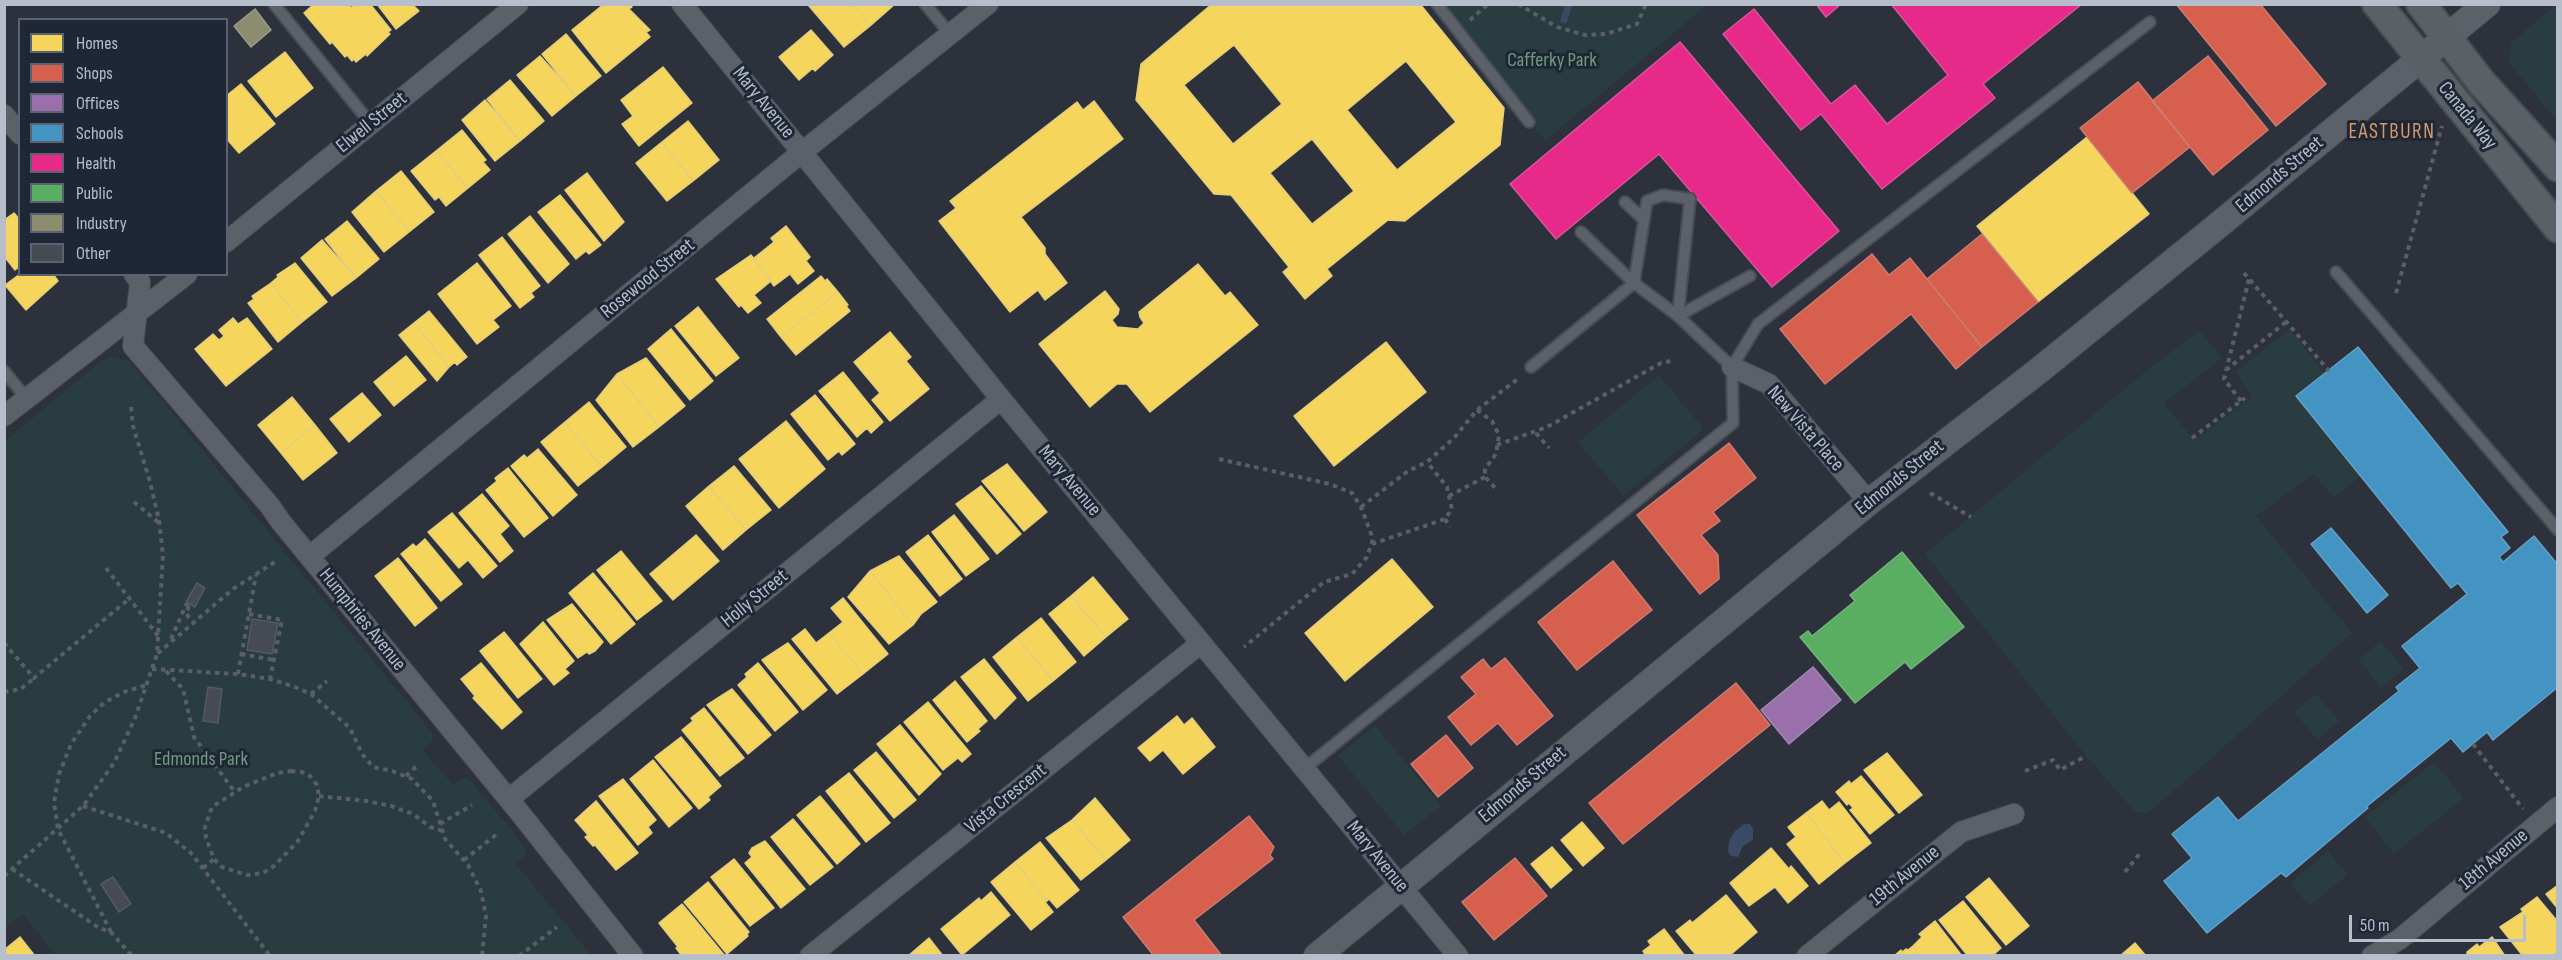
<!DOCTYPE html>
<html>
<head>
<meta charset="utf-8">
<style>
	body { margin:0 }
	#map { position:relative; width:2562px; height:960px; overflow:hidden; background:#2c313b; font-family:"Sofia Sans Condensed",sans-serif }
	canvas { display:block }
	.frame { position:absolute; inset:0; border:6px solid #b6becb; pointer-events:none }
	.legend { position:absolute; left:18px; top:18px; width:210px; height:258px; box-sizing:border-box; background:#1f2736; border:2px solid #5b6372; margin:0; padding:8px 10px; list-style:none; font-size:18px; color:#b6becb }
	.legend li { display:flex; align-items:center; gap:12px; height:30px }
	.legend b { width:30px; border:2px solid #5b6372 }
	.scale { position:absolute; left:2349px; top:915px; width:177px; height:27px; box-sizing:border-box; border:3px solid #b6becb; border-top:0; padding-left:8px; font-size:18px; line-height:21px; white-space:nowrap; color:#b6becb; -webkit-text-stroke:4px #1f2736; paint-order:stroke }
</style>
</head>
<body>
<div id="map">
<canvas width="2562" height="960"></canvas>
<div class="frame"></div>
<ul class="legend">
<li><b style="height:16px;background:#f6d55c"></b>Homes</li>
<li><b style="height:16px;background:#d6604d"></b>Shops</li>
<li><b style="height:16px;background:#9970ab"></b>Offices</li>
<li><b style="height:16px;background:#4393c3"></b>Schools</li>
<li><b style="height:16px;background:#e7298a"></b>Health</li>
<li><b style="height:16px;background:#5aae61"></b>Public</li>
<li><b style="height:16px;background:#8c8c6e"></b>Industry</li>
<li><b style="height:16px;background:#464a53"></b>Other</li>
</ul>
<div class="scale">50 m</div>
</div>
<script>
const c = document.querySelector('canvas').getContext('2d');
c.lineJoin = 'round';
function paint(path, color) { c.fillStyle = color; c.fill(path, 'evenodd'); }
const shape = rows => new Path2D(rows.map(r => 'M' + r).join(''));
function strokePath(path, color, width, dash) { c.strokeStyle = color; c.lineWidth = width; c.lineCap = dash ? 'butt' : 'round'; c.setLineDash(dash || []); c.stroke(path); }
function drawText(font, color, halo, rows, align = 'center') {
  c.font = font + ' "Sofia Sans Condensed",sans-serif'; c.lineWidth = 6; c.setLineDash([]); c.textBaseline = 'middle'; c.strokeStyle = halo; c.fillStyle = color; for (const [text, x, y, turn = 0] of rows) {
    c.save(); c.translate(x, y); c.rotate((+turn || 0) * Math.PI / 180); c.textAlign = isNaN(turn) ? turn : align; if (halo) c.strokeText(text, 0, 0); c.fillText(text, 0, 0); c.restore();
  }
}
paint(shape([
	[1437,5,1707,5,1545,141],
	[2555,5,2558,5,2557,121,2509,63,2511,43],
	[2290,329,2325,374,2297,397,2361,476,2333,498,2314,474,2256,516,2352,633,2187,780,2147,813,2135,812,2086,756,1925,554,2140,376,2200,330,2222,358,2164,403,2194,440,2252,397,2235,372],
	[112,356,129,362,159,397,433,734,432,741,423,750,453,785,462,778,469,779,507,824,526,849,525,855,516,864,591,955,56,956,23,914,5,929,5,441,100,362],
	[1659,375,1704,429,1623,496,1578,442],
	[2381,641,2404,669,2381,688,2358,659],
	[2316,694,2340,721,2317,740,2294,712],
	[1375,725,1441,806,1404,835,1338,756],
	[2434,762,2464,798,2394,854,2365,817],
	[2328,851,2348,875,2309,906,2290,883]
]), '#293c40');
paint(shape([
	[1744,824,1750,824,1753,829,1753,840,1743,846,1738,857,1731,856,1728,852,1729,841,1734,832]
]), '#3a4a65');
const homes = shape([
	[314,4,348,4,351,8,355,4,370,4,391,30,388,32,390,34,367,56,366,54,356,62,354,59,352,61,347,55,345,57,332,42,330,44,304,13,314,4],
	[377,4,416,4,414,6,419,11,396,29,377,4],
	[604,4,630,4,632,7,629,9,650,30,646,32,650,37,606,73,572,30,604,4],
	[811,4,853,4,870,26,844,47,809,6,811,4],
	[853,4,895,4,870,26,853,4],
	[1212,4,1420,4,1504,108,1500,145,1405,221,1388,220,1327,269,1332,276,1305,299,1283,272,1289,267,1231,195,1214,194,1136,100,1141,64,1212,4],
	[1234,45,1282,104,1233,144,1184,85,1234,45],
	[1406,61,1456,122,1397,170,1347,110,1406,61],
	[1312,139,1354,191,1312,224,1270,173,1312,139],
	[811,30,833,55,815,71,813,68,799,80,779,57,811,30],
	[566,34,601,76,576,96,542,54,566,34],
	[285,52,313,88,276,117,248,81,285,52],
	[540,56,576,96,552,116,517,75,540,56],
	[663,67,692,103,639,146,622,124,633,116,621,100,663,67],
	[510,80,544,121,520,141,487,99,510,80],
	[241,84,275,124,239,153,226,138,226,96,241,84],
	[485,100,520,141,495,161,462,120,485,100],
	[1094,101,1123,139,1021,217,1045,248,1045,254,1067,283,1045,300,1038,290,1010,312,939,221,956,208,950,201,1077,102,1083,110,1094,101],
	[688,121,719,160,693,181,662,142,688,121],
	[462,130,486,160,483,162,490,170,468,188,436,151,462,130],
	[2087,137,2149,214,2038,302,1977,226,2087,137],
	[662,142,693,181,667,201,636,163,662,142],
	[436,151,468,188,446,206,439,197,435,200,411,171,436,151],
	[401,171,434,212,409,232,376,191,401,171],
	[587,173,624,222,604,241,565,190,587,173],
	[376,191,409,232,384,252,352,212,376,191],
	[560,195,601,245,589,254,586,251,576,259,538,212,560,195],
	[14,213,20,220,20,266,15,270,4,256,4,220,14,213],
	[530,216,569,264,548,283,508,234,530,216],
	[347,221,379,259,356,278,325,239,347,221],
	[786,226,810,257,806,261,814,271,798,284,790,274,774,286,754,258,774,242,771,238,786,226],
	[502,237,540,286,531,293,534,297,520,308,479,255,502,237],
	[322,240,356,278,332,296,301,258,322,240],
	[751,255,771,281,754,295,761,303,748,313,741,305,739,307,716,279,751,255],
	[295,263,327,302,302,322,271,283,278,277,277,275,295,263],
	[477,263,511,306,493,320,499,327,477,344,438,294,477,263],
	[1198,264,1225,296,1230,292,1258,325,1150,412,1127,384,1117,384,1090,407,1039,344,1105,291,1119,309,1118,314,1112,320,1117,327,1138,329,1144,323,1140,317,1139,312,1198,264],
	[20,274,53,274,58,281,26,310,5,285,20,274],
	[821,276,825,281,827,279,838,292,781,337,767,319,821,276],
	[271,283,302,322,278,342,248,303,254,299,252,296,271,283],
	[838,292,848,305,846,306,850,311,796,355,781,337,838,292],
	[698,307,739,358,716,376,675,326,698,307],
	[429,311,467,357,457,365,455,362,449,367,414,323,429,311],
	[233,318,238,324,247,318,272,349,226,386,195,349,213,334,219,340,224,336,219,330,233,318],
	[414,323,449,367,437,381,399,335,414,323],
	[671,329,713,381,690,400,648,349,671,329],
	[890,332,911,357,906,361,929,389,890,421,872,400,880,393,854,362,890,332],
	[1386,342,1426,392,1334,466,1294,416,1386,342],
	[406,356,426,380,394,406,374,382,406,356],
	[646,358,685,406,659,427,617,374,646,358],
	[843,372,883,422,871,433,867,428,857,437,819,391,843,372],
	[617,374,659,427,633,447,596,400,617,374],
	[362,393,381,415,349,442,330,419,362,393],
	[815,395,855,444,842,455,839,451,828,460,791,414,815,395],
	[292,397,315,425,281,453,258,425,292,397],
	[589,402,626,447,602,467,565,422,589,402],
	[786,421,825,469,779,508,739,459,786,421],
	[565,422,602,467,578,486,541,442,565,422],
	[315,425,337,453,303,480,281,453,315,425],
	[538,449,577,495,553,516,511,466,524,455,527,458,538,449],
	[1007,464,1047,512,1024,531,982,481,1007,464],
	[734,466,771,510,746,530,709,486,734,466],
	[508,468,548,518,524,537,486,490,497,481,495,478,508,468],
	[709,486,746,530,723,550,686,506,709,486],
	[981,486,1021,534,997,554,956,504,981,486],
	[482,494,509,526,500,534,513,551,500,562,459,513,482,494],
	[452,513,497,566,483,578,468,560,459,568,428,532,452,513],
	[954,515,989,559,966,576,932,532,954,515],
	[696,535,719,561,673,600,650,574,696,535],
	[928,535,962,579,940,596,906,552,928,535],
	[425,539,462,584,441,601,401,554,413,544,416,547,425,539],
	[621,551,662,601,637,620,597,570,621,551],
	[899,556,937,602,921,614,913,625,870,571,899,556],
	[398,558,437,608,415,626,375,576,398,558],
	[1392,559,1433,607,1345,681,1305,633,1392,559],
	[870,571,913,625,889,644,848,597,870,571],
	[593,573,635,624,611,644,569,593,593,573],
	[1093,577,1128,619,1106,637,1071,596,1093,577],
	[1071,596,1106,637,1084,656,1049,614,1071,596],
	[843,598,888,654,863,674,829,633,843,622,831,608,843,598],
	[572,604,603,642,595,651,589,654,587,652,578,658,547,620,572,604],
	[1041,618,1076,662,1053,681,1017,637,1041,618],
	[543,622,574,661,565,669,569,673,554,685,520,644,543,622],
	[805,629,816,643,829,633,863,674,837,694,792,639,805,629],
	[504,632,542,679,518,698,480,651,504,632],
	[1017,637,1053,681,1028,701,993,657,1017,637],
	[788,643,827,690,803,710,762,660,788,643],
	[984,659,1016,698,995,719,961,677,984,659],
	[481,663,522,712,502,729,473,698,475,696,461,679,481,663],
	[758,663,798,712,775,731,738,685,747,677,745,674,758,663],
	[955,681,987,721,978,729,980,731,967,742,933,700,955,681],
	[732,689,771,735,748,754,707,705,732,689],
	[928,702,971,754,962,762,958,758,943,770,904,722,928,702],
	[704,708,744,758,720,776,682,730,693,721,691,718,704,708],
	[1177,716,1184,725,1192,718,1215,747,1183,774,1163,750,1150,761,1138,748,1177,716],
	[900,725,941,774,919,795,877,744,900,725],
	[681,737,721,786,708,797,710,800,699,809,655,757,681,737],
	[876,752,916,800,894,818,854,770,876,752],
	[1887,753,1922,795,1899,813,1864,770,1887,753],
	[653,760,692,808,669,827,630,779,653,760],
	[849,773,890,823,866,842,826,791,849,773],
	[1861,776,1894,815,1870,834,1850,810,1853,808,1849,803,1847,805,1836,792,1849,781,1851,784,1861,776],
	[623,779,656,820,648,827,652,833,638,845,599,796,623,779],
	[820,796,860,844,837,864,797,815,820,796],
	[1095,798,1130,840,1106,860,1072,820,1095,798],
	[596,801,638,853,616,870,595,845,593,846,585,837,588,835,575,820,596,801],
	[1822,801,1829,810,1839,802,1871,843,1845,863,1806,813,1822,801],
	[1806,813,1845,863,1819,884,1787,844,1796,837,1788,827,1806,813],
	[793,819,833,867,810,885,771,837,793,819],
	[1072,820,1106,860,1081,880,1046,838,1072,820],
	[1582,822,1604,848,1583,866,1561,840,1582,822],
	[765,841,805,889,781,908,745,863,752,857,749,853,752,848,765,841],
	[1040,842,1079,890,1057,908,1049,899,1047,901,1015,862,1040,842],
	[1552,847,1572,870,1551,888,1531,864,1552,847],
	[1771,848,1789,869,1791,866,1808,886,1788,903,1775,887,1749,906,1730,883,1771,848],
	[734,859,774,908,750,926,711,877,734,859],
	[1015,862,1047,901,1045,902,1053,912,1031,930,991,882,1015,862],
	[1989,878,2029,926,2006,945,1966,897,1989,878],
	[708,882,749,932,747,934,748,936,727,954,684,902,708,882],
	[2558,885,2558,909,2546,894,2558,885],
	[991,892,1010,915,962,955,941,929,979,898,981,901,991,892],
	[1726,895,1757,932,1729,956,1697,956,1676,931,1690,920,1692,923,1726,895],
	[2537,897,2558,922,2558,951,2552,956,2523,956,2500,927,2523,912,2521,909,2537,897],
	[1963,901,2001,948,1992,956,1968,956,1939,920,1963,901],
	[682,904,725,956,682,956,676,948,678,947,659,923,682,904],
	[1935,921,1962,956,1921,956,1913,946,1922,937,1919,934,1935,921],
	[1664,929,1685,956,1646,956,1643,951,1651,945,1648,941,1664,929],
	[20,937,35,956,4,956,4,950,20,937],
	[2492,937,2505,956,2467,956,2467,952,2477,944,2479,947,2492,937],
	[929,938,943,956,908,956,929,938],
	[2135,943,2146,956,2120,956,2135,943],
	[1913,946,1921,956,1894,956,1901,950,1902,952,1906,949,1908,950,1913,946]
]);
paint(homes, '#f6d55c');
strokePath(homes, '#e3ce7d', 1.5);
const shops = shape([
	[2176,4,2260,4,2326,84,2276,126,2176,4],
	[2208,56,2268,130,2213,175,2152,101,2208,56],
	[2138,82,2190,147,2132,193,2080,128,2138,82],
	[1982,234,2038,302,1982,347,1927,279,1982,234],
	[1872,254,1889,275,1910,258,1982,347,1956,369,1911,314,1825,384,1780,329,1872,254],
	[1729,443,1756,478,1713,512,1720,521,1701,535,1718,555,1719,579,1700,594,1637,515,1729,443],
	[1613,561,1652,610,1577,670,1538,622,1613,561],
	[1505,658,1553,716,1517,745,1498,723,1471,745,1448,717,1476,694,1461,677,1483,659,1491,669,1505,658],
	[1736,683,1770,725,1623,844,1589,803,1736,683],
	[1446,735,1473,768,1438,797,1411,764,1446,735],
	[1249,816,1274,847,1270,855,1273,859,1194,920,1222,956,1154,956,1123,917,1249,816],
	[1515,858,1547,896,1494,940,1462,902,1515,858]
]);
paint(shops, '#d6604d');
strokePath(shops, '#cc7c73', 1.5);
const offices = shape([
	[1813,667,1841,700,1789,744,1761,710,1813,667]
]);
paint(offices, '#9970ab');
strokePath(offices, '#a287b5', 1.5);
const schools = shape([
	[2358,347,2508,532,2501,537,2510,548,2499,557,2503,562,2534,536,2558,565,2558,687,2493,740,2487,732,2463,752,2451,738,2366,807,2368,808,2286,877,2281,873,2207,933,2164,881,2192,858,2172,834,2218,797,2238,821,2399,691,2396,687,2420,668,2402,646,2467,594,2458,583,2451,588,2296,396,2358,347],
	[2331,528,2388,595,2367,613,2311,544,2331,528]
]);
paint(schools, '#4393c3');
strokePath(schools, '#66a0c5', 1.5);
const health = shape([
	[1816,4,1841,4,1826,17,1816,4],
	[1891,4,2082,4,1983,84,1995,98,1882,189,1821,114,1801,130,1723,34,1754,9,1831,104,1855,85,1887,124,1948,75,1891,4],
	[1680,42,1839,231,1772,287,1659,154,1556,239,1510,184,1680,42]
]);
paint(health, '#e7298a');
strokePath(health, '#d8569e', 1.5);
const public = shape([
	[1902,552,1964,627,1911,669,1905,662,1855,703,1800,637,1808,631,1812,636,1855,601,1850,595,1902,552]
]);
paint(public, '#5aae61');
strokePath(public, '#76b381', 1.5);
const industry = shape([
	[255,9,271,30,251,47,234,26,255,9]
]);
paint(industry, '#8c8c6e');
strokePath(industry, '#999b8a', 1.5);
strokePath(shape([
	[1564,20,1569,4]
]), '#3a4a65', 7);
const building = shape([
	[197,583,205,588,195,607,186,602,197,583],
	[252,619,278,623,272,654,247,650,252,619],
	[208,687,222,689,218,723,203,721,208,687],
	[113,877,131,904,119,912,101,884,113,877]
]);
paint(building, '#464a53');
strokePath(building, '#545963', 1.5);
const service = shape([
	[274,4,371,124],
	[925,4,951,35],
	[1437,4,1529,122],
	[1625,202,1644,220],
	[1581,232,1634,283],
	[2336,272,2558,530],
	[1634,283,1647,201,1663,195,1690,199,1678,316],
	[1678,316,1750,276],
	[1531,367,1634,283,1678,316,1732,367],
	[4,371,26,398],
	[1305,768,1733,423,1732,367,1758,324,2150,22]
]);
const minor = shape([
	[682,4,1001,399,1458,956],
	[4,115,20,134],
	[226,242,518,4],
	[134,274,140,282,133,346,270,506,281,522,520,813,633,956],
	[1732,367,1769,384,1869,502],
	[4,416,187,274],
	[310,556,802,152,988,4],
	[509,799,1001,399],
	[810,956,1201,643],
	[1807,956,1961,832,2014,814],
	[2372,956,2400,939,2558,807]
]);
const tertiary = shape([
	[1317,956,1869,502,2037,372,2210,232,2487,4]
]);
const secondary = shape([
	[2377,4,2558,228],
	[2421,4,2482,83,2558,167]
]);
strokePath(service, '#484c53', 14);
strokePath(minor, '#484c53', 22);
strokePath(tertiary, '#484c53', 28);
strokePath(secondary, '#484c53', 32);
strokePath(shape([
	[1518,4,1557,27,1585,35,1606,34,1637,24,1646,4],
	[1470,20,1488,4],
	[2244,273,2329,371],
	[2396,293,2442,126],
	[2226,370,2286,322],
	[2241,401,2224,379,2249,279],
	[131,407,133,426,150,482,159,520,163,555,157,654,233,589,275,562],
	[1477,410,1492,421,1499,435,1496,454,1485,469,1485,477,1497,490],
	[1536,433,1549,448],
	[2192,438,2245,398],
	[1497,445,1547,427,1661,363,1675,360],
	[1219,459,1330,484,1352,493,1361,507,1373,539,1367,557,1352,574,1324,582,1244,647],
	[1930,493,1971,517],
	[1449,496,1485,477],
	[134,502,159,523],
	[1361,507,1408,471,1427,462,1454,438,1477,410,1519,378],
	[1445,519,1450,527],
	[1372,544,1445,519,1452,509,1447,487,1427,462],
	[106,568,159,637],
	[189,606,186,614,193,621],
	[249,614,282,620,270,679],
	[171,639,186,605,189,606,191,604],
	[4,643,34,678,129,599],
	[241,654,274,660],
	[152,669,238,674,270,679,295,687,311,694,350,728,362,754,373,767,392,771,412,779,433,801,445,839,468,865,481,891,486,916,482,956],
	[166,671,183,689,194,737,234,791],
	[238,674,256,575],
	[4,692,21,689,34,678],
	[311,694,327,681],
	[2473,744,2523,809],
	[291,771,302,772,310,776,317,785,319,796,315,811,298,841,274,866,263,873,247,875,222,867,214,859,206,838,205,827,212,807,243,787,277,773,291,771],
	[2025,771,2053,760,2060,770,2086,756],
	[406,776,419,764],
	[319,796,367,801,391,806,413,814,430,827,443,831],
	[83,806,166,833,191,853,270,956],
	[440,824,472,805],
	[464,860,497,834],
	[203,868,214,859],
	[12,869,99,928,111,932,132,956],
	[2125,872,2141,852],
	[4,876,83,806,114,763,135,718,157,654],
	[111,932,58,829,54,803,59,774,71,744,90,716,105,702,124,692,147,685],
	[519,956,557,927]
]), '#595f65', 4, [4.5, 4.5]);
strokePath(service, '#5c6068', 10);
strokePath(minor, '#5c6068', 20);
strokePath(tertiary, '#5c6068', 26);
strokePath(secondary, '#5b5f66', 28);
drawText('20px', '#6e9c7a', '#1f2736', [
	["Cafferky Park",1552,61],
	["Edmonds Park",201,760]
]);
drawText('20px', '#b6becb', '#1f2736', [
	["Mary Avenue",763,103,51],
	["Canada Way",2467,116,51],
	["Elwell Street",372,123,-39],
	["Edmonds Street",2280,175,-40],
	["Rosewood Street",648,279,-39],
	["New Vista Place",1805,429,49],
	["Edmonds Street",1900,478,-39],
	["Mary Avenue",1069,481,50],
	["Holly Street",755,599,-39],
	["Humphries Avenue",362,620,51],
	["Edmonds Street",1523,785,-40],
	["Vista Crescent",1006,799,-39],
	["Mary Avenue",1377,857,51],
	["18th Avenue",2494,860,-40],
	["19th Avenue",1905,876,-39]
]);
c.letterSpacing = '1.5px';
drawText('21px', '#d69a67', '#1f2736', [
	["EASTBURN",2392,133]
]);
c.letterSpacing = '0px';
</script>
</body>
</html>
